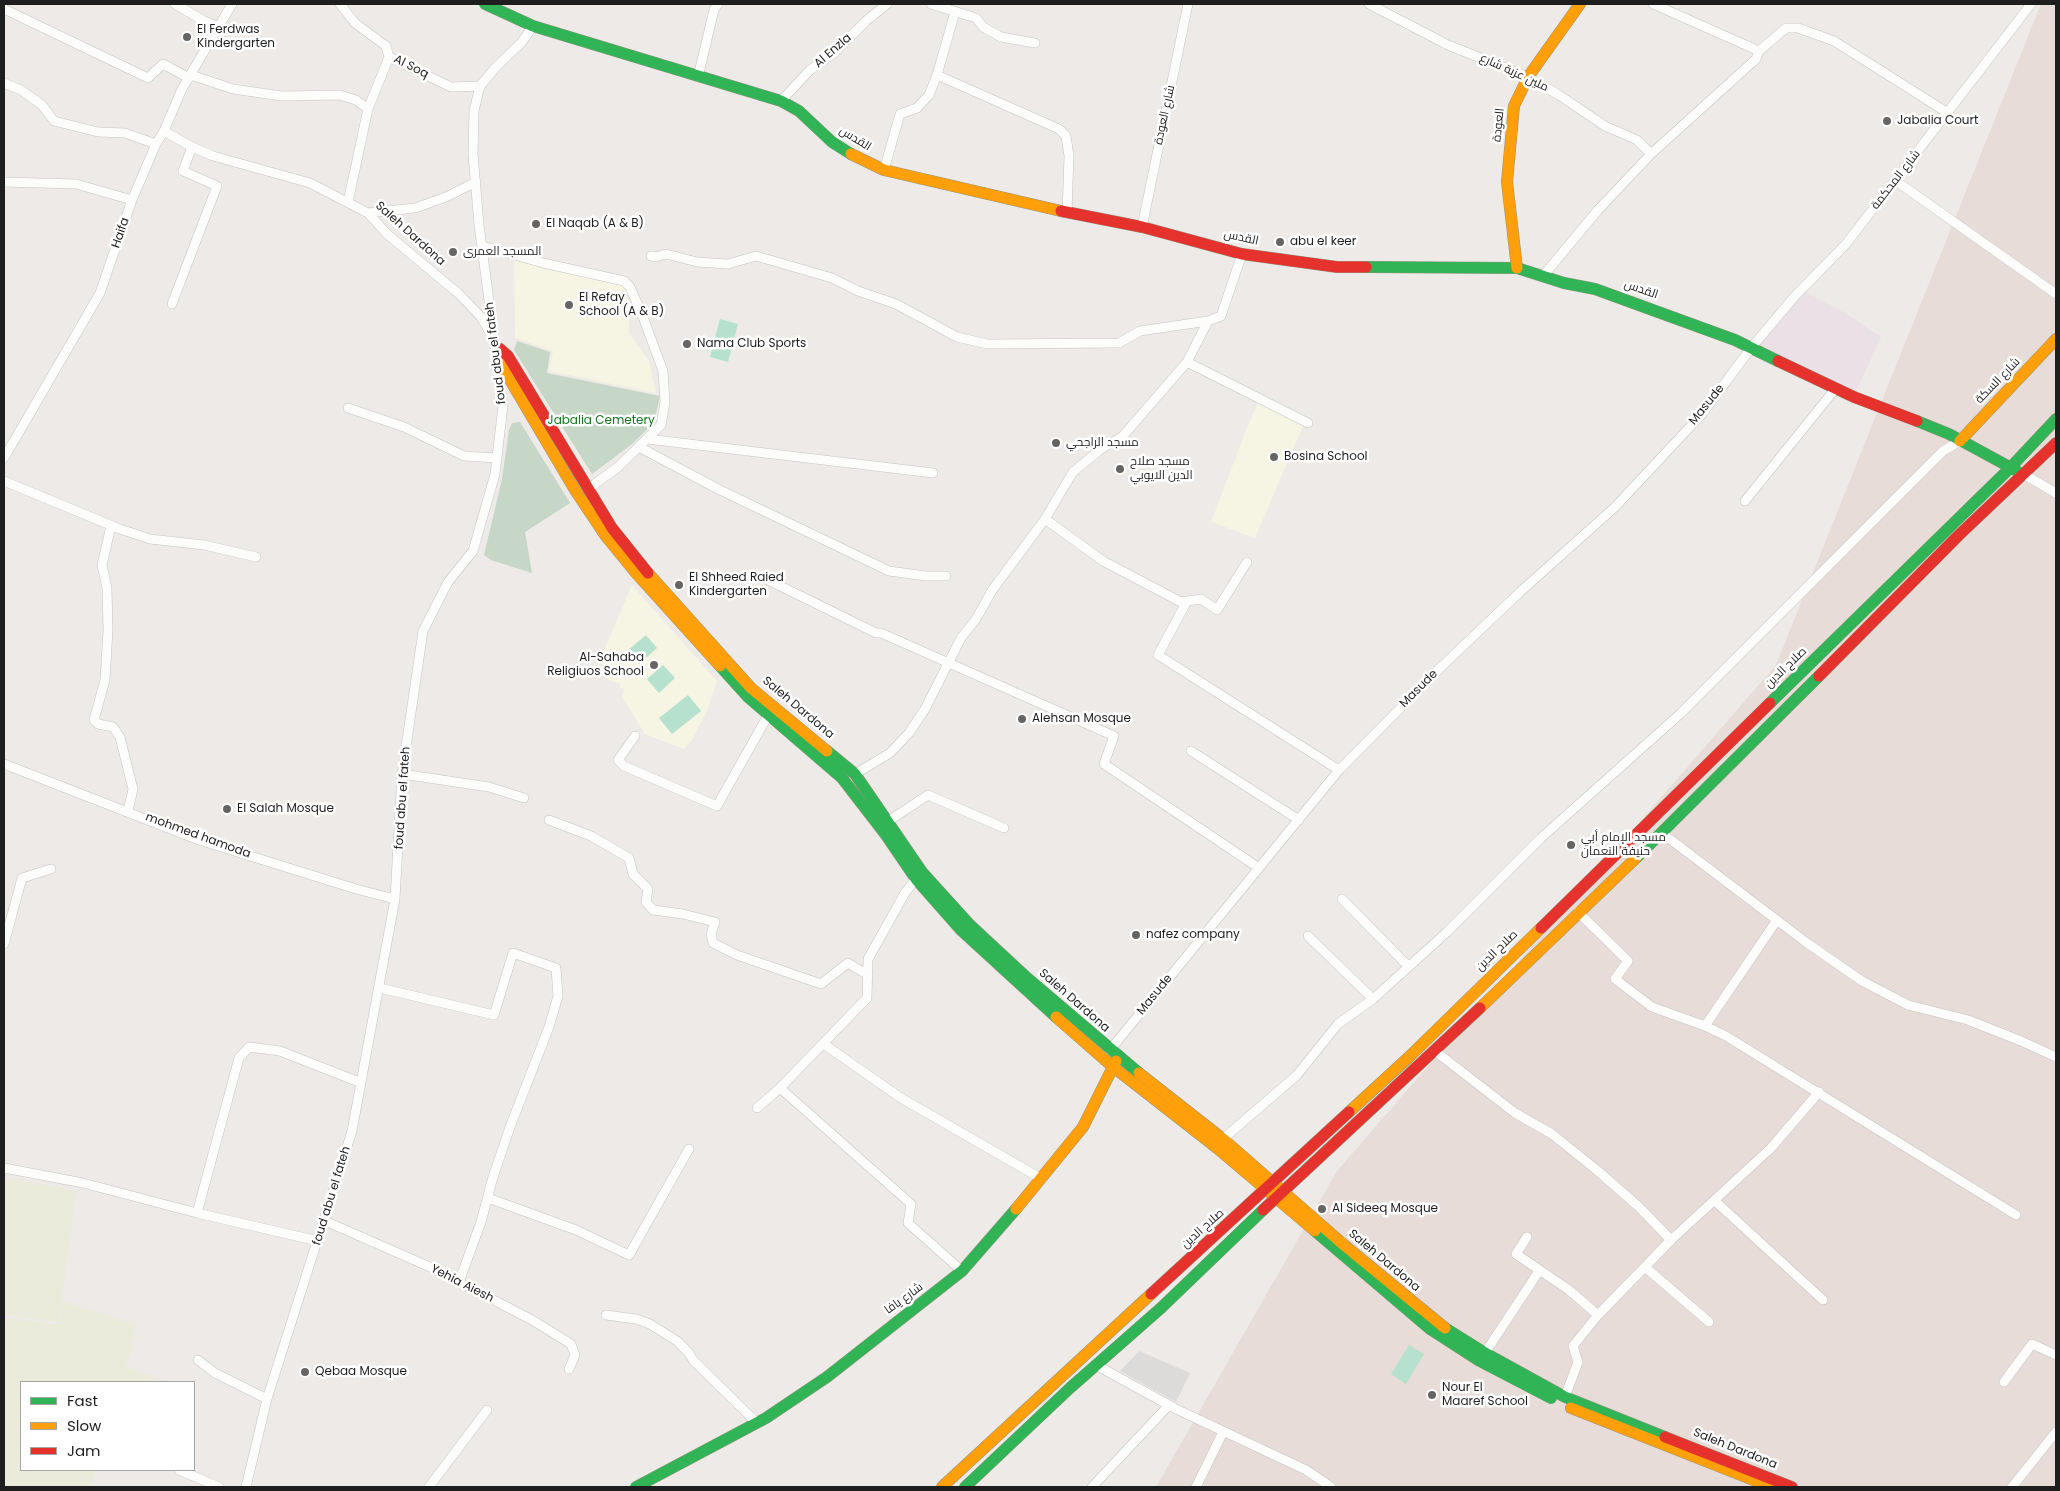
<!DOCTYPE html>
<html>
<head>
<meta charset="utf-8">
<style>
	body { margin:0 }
	#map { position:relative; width:2060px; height:1491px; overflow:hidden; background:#edeae7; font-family:Poppins,sans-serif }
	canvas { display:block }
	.frame { position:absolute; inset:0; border:5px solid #1e1e1e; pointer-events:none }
	.legend { position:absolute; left:20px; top:1381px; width:175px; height:90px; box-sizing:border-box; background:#fff; border:1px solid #a5a5a5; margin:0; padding:6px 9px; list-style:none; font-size:15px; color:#1e1e1e }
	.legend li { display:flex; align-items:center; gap:10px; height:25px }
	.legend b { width:25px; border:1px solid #a5a5a5 }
</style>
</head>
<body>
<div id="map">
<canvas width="2060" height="1491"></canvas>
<div class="frame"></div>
<ul class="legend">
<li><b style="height:6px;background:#30b455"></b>Fast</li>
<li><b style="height:6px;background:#ff9f0a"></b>Slow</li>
<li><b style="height:6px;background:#e5322d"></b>Jam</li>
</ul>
</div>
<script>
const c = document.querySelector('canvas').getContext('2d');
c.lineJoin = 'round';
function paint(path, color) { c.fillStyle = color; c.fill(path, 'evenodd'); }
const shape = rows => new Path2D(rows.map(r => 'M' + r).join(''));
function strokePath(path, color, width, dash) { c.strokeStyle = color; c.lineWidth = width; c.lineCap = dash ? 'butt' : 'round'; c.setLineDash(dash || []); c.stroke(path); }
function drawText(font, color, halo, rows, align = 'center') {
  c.font = font + ' Poppins,Cairo,sans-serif'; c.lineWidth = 5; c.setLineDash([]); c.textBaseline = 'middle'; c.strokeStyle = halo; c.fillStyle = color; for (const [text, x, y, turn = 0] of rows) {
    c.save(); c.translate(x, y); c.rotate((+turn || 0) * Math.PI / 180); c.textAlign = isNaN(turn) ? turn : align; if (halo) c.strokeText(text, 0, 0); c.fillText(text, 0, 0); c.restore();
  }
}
paint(shape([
	[1800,289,1845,313,1881,337,1854,396,1757,349]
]), '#eae0e5');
paint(shape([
	[514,259,624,283,630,308,629,333,649,361,656,393,549,371,553,351,515,338],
	[1259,401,1304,424,1255,538,1211,522,1246,430],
	[632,585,717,681,707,711,692,740,684,749,645,734,622,697,624,689,620,688,620,684,607,679,610,667,599,662]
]), '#f6f4e3');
paint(shape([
	[2041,4,2056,4,2056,1487,1156,1487,1337,1171,1776,665]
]), '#e7dcd7');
paint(shape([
	[4,1177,76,1191,59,1322,6,1315,4,1321],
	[63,1301,137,1325,130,1343,133,1345,125,1367,167,1382,21,1382,21,1470,96,1470,90,1487,4,1487,4,1333,8,1318,60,1325]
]), '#ebebdb');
paint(shape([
	[517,341,550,352,547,373,660,396,654,423,632,444,592,474,514,350],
	[520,422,570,503,525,532,532,573,491,560,484,555,502,479,509,430,512,423]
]), '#c6d6c7');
paint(shape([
	[720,319,738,324,728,362,710,357],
	[646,635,657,648,639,664,627,651],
	[663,665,675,678,659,693,647,679],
	[688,695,701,711,672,734,659,718],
	[1409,1345,1424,1354,1406,1384,1391,1374]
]), '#b5e1ce');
paint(shape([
	[1139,1351,1190,1373,1176,1402,1120,1371]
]), '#dddbda');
const street = shape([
	[175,4,204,21,219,27],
	[931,4,976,18,983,27,1001,37,1035,43],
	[1369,4,1448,45,1528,77,1559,95,1605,126,1637,140,1651,154],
	[4,9,148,78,163,64,189,78],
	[1759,51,1786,28,1798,28,1834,41,1948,113],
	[191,75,233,89,282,96,340,95,356,100,368,109,389,57],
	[937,75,1059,129,1066,136,1069,156,1067,213],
	[698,77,714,10,718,4],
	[4,83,21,90,42,105,54,121,98,132,125,133,156,144],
	[480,86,496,67,522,42,533,26],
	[781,101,810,70,834,53,866,21,887,4],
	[164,131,192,147,213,156,310,183,368,213,387,234,459,294,481,317,492,336],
	[884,170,900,114,917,108,929,95,937,75,955,12],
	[1896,181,2056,294],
	[4,182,76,184,132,200],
	[348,202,368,109],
	[368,213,415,208,446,197,476,182],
	[1142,227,1188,4],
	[482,246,543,263,624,281,630,287,643,317,663,371,665,402,661,425,618,467,588,489],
	[651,256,656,257,666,254,697,262,728,264,756,256,832,278,858,291,896,304,957,337,987,344,1119,343,1140,331,1208,321],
	[1543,276,1598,210,1651,154,1756,59,1759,51,1653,4],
	[172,304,217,186,183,171,192,147],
	[1187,362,1308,423],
	[348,408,404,427,464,456,497,458],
	[647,439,933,473],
	[639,447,718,489,889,571,926,576,946,576],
	[4,458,100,293,132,200,156,144,164,131,182,89,232,4],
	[2025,475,2056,493],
	[4,481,120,529,150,539,204,545,256,557],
	[1745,501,1836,388],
	[1045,519,1103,561,1181,602,1201,599,1217,610,1247,562],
	[111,526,102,565,107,588,108,630,105,680,94,720,98,724,113,727,120,737,133,789,128,811],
	[766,579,876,633,881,633,1114,736,1104,764,1259,868],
	[1187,601,1158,655,1339,770],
	[635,736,618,760,624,766,717,806,771,710],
	[1191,751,1299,820],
	[4,764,199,840,356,889,395,899],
	[402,774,489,787,524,798],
	[855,774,890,753,909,733,925,709,961,638,976,619,993,589,1045,519,1073,472,1101,449,1123,436,1187,362,1208,321,1221,316,1242,254],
	[549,820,591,836,629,858,633,874,648,889,646,902,653,910,683,914,715,922,711,934,713,943,737,955,821,984,848,963,868,975],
	[887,822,928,795,1004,828],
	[1662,833,1807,943,1862,981,1908,1005,1968,1020,2021,1041,2056,1057],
	[918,876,905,893,868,959,867,998,780,1088,911,1204,908,1223,962,1271],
	[1342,899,1408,966],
	[1578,912,1628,961,1615,979,1652,1007,1705,1026,1726,1036,2016,1215],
	[1308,936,1373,999],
	[4,944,22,878,51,869],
	[380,988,494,1015,513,953,556,968,558,996,549,1027,510,1127,493,1177,481,1222,459,1282],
	[1705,1026,1777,920],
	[825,1045,901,1098,1042,1179],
	[1110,1050,1339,770,1439,669,1520,592,1615,507,1702,414,1751,348,1795,296,1846,244,2031,4],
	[1435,1051,1515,1113,1552,1134,1598,1171,1639,1207,1671,1240],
	[757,1108,780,1088],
	[1223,1139,1297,1075,1338,1024,1373,999,1447,932,1541,838,1680,714,1943,451,1960,441],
	[4,1168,83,1183,197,1213,318,1241],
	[488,1198,576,1230,629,1255,689,1149],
	[1715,1201,1823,1300],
	[197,1213,239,1058,249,1047,280,1051,359,1082],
	[325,1221,430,1267,532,1320,571,1344,575,1355,569,1369],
	[1527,1237,1516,1254,1569,1290,1598,1315],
	[1645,1267,1709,1322],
	[606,1315,636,1319,650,1324,677,1341,689,1353,693,1360,757,1423],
	[1485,1353,1539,1271],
	[198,1360,215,1373,267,1399],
	[1096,1365,1176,1409,1306,1470,1331,1487],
	[2004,1382,2032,1344,2056,1355],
	[1565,1397,1578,1362,1573,1346,1598,1315,1671,1240,1771,1148,1819,1092],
	[179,1470,219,1487],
	[246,1487,267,1399,352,1131,395,899,402,774,423,631,448,582,473,551,495,474,503,406,479,225,473,154,474,111,480,86,451,87,389,57,386,46,355,23,340,4],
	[429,1487,487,1410],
	[1092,1487,1169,1405],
	[1196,1487,1223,1432],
	[2012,1487,2056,1432]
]);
const fast = shape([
	[485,4,533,26,781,101,799,111,832,142,851,154],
	[1366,267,1517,268,1564,283,1595,289,1735,340,1778,361],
	[1917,421,1949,434,2017,471],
	[720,666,748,697,842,778,886,835,916,879,961,930,1056,1017],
	[1770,703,2010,468,2056,419],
	[827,751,855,774,922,872,970,925,1025,976,1139,1073],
	[1636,858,1819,676],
	[1315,1231,1430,1329,1478,1360,1551,1398],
	[1445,1328,1485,1353,1565,1397,1665,1437],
	[636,1487,766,1418,827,1377,962,1271,1016,1209],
	[965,1487,1070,1388,1161,1308,1263,1210]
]);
const slow = shape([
	[851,154,884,170,1061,211],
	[1517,268,1507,182,1514,106,1528,77,1580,4],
	[500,349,500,363,575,490,605,535,636,573,720,666],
	[1960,441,2056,339],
	[648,573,751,688,827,751],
	[1480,1008,1636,858],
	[1056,1017,1112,1066,1217,1148,1315,1231],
	[1139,1073,1223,1139,1344,1245,1445,1328],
	[1349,1112,1409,1057,1541,928],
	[1016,1209,1083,1127,1116,1061],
	[1571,1408,1769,1486],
	[942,1487,1151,1294]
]);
const jam = shape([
	[1061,211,1142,227,1242,254,1337,267,1366,267],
	[500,349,508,356,612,528,648,573],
	[1778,361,1854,397,1917,421],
	[1819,676,1959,535,2056,443],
	[1541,928,1770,703],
	[1263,1210,1480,1008],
	[1151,1294,1349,1112],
	[1665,1437,1792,1487]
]);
strokePath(street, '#c5c4c3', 10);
strokePath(fast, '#949580', 12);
strokePath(slow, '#949580', 12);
strokePath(jam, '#949580', 12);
strokePath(street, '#fcfcfb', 9);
strokePath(fast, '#30b455', 11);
strokePath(slow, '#ff9f0a', 11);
strokePath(jam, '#e5322d', 11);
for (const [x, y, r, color] of [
	[187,37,5,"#666564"],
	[1887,121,5,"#666564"],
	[536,224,5,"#666564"],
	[1280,242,5,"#666564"],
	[453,252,5,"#666564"],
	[569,305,5,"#666564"],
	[687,344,5,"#666564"],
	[1056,443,5,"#666564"],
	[1274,457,5,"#666564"],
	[1120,469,5,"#666564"],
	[679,585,5,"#666564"],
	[654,665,5,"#666564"],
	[1022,719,5,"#666564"],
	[227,809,5,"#666564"],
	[1571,845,5,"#666564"],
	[1136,935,5,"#666564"],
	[1322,1209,5,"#666564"],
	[305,1372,5,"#666564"],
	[1432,1395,5,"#666564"]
]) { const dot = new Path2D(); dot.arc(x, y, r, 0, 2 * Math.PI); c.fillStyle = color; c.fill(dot); strokePath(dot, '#fff', 2); }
drawText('12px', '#1e1e1e', '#fff', [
	["El Ferdwas",197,30],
	["Kindergarten",197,44],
	["Jabalia Court",1897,121],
	["El Naqab (A & B)",546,224],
	["abu el keer",1290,242],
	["المسجد العمرى",463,252],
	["El Refay",579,298],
	["School (A & B)",579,312],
	["Nama Club Sports",697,344],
	["مسجد الراجحي",1066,443],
	["Bosina School",1284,457],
	["مسجد صلاح",1130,462],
	["الدين الايوبي",1130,476],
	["El Shheed Raied",689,578],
	["Kindergarten",689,592],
	["Al-Sahaba",644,658,"right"],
	["Religiuos School",644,672,"right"],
	["Alehsan Mosque",1032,719],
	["El Salah Mosque",237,809],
	["مسجد الإمام أبي",1581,838],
	["حنيفة النعمان",1581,852],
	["nafez company",1146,935],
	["Al Sideeq Mosque",1332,1209],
	["Qebaa Mosque",315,1372],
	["Nour El",1442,1388],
	["Maaref School",1442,1402]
], 'left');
drawText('12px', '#1e1e1e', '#fff', [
	["Al Enzla",833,51,-41],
	["Al Soq",411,67,27],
	["ملين عزبة شارع",1514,73,25],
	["شارع العودة",1165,115,-78],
	["العودة",1499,125,-84],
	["القدس",855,139,32],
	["شارع المحكمة",1896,180,-52],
	["Haifa",121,233,-71],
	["Saleh Dardona",410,234,42],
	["القدس",1241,238,12],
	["القدس",1641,290,19],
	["foud abu el fateh",496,353,-97],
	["شارع السكة",1998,381,-46],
	["Masude",1707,405,-51],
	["صلاح الدين",1786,668,-44],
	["Masude",1419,689,-45],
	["Saleh Dardona",798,708,40],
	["foud abu el fateh",403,798,-86],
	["mohmed hamoda",198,836,20],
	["صلاح الدين",1497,951,-44],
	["Masude",1155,995,-51],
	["Saleh Dardona",1074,1001,41],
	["foud abu el fateh",332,1196,-73],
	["صلاح الدين",1203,1229,-42],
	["Saleh Dardona",1384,1261,40],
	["Yehia Aiesh",462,1284,27],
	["شارع يافا",904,1299,-36],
	["Saleh Dardona",1735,1449,22]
]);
drawText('12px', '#12761b', '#fff', [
	["Jabalia Cemetery",601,421]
]);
</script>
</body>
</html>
